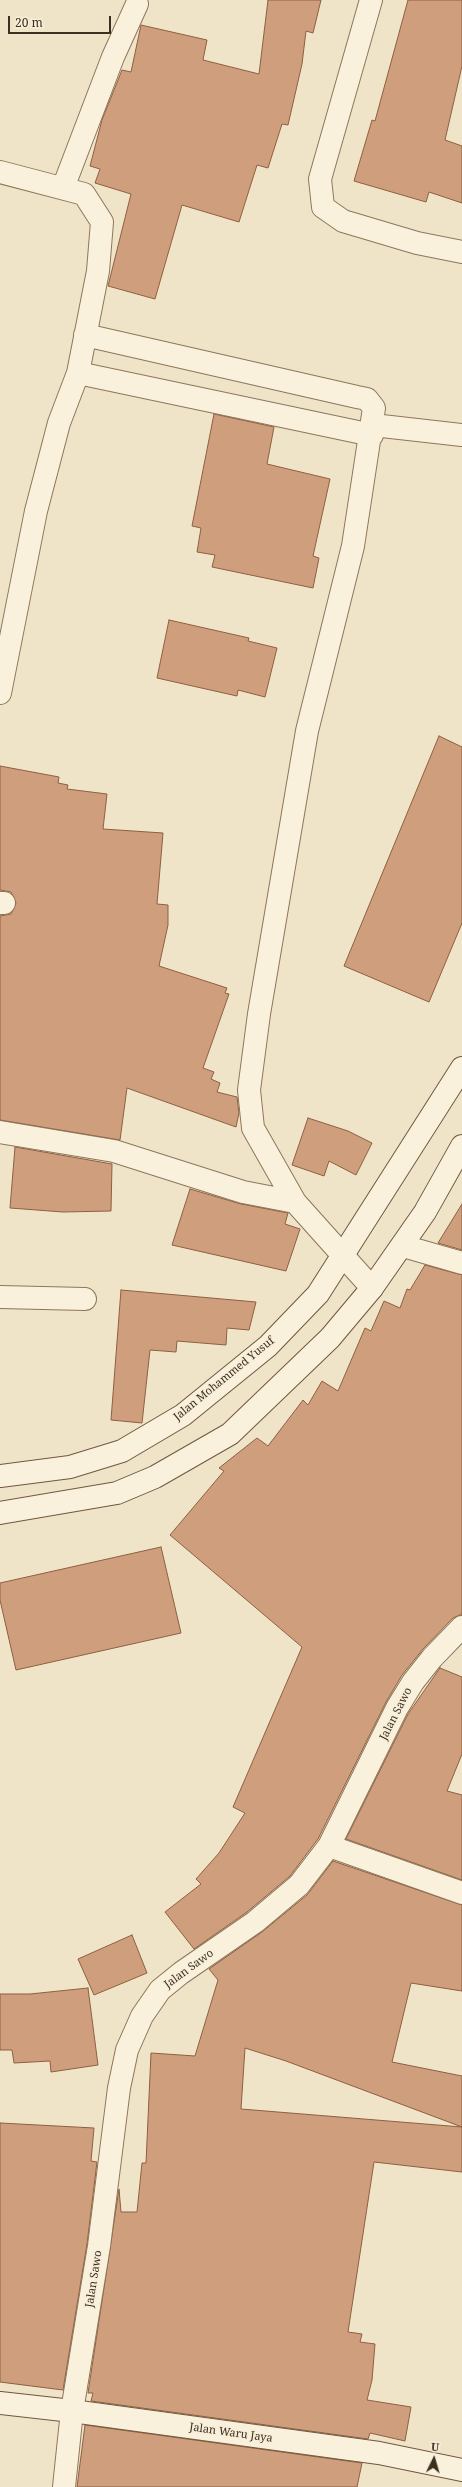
<!DOCTYPE html>
<html>
<head>
<meta charset="utf-8">
<style>
	body { margin:0 }
	#map { position:relative; width:462px; height:2487px; overflow:hidden; background:#f0e4c8; font-family:"Noto Serif",serif }
	canvas { display:block }
	.north { position:absolute; left:414px; top:2439px; width:40px; height:40px; -webkit-text-stroke:3px #f7eed8; paint-order:stroke; rotate:5deg; font-size:11px; font-weight:700; line-height:16px; text-align:center; color:#3d2e20 }
	.north::after { content:''; display:block; margin:auto; width:14px; height:18px; background:#3d2e20; clip-path:polygon(50% 0,100% 100%,50% 72%,0 100%) }
	.scale { position:absolute; left:8px; top:16px; width:103px; height:18px; box-sizing:border-box; border:2px solid #3d2e20; border-top:0; padding-left:5px; font-size:12px; line-height:14px; white-space:nowrap; color:#3d2e20; -webkit-text-stroke:3px #f7eed8; paint-order:stroke }
</style>
</head>
<body>
<div id="map">
<canvas width="462" height="2487"></canvas>
<div class="north">U</div>
<div class="scale">20 m</div>
</div>
<script>
const c = document.querySelector('canvas').getContext('2d');
c.lineJoin = 'round';
function paint(path, color) { c.fillStyle = color; c.fill(path, 'evenodd'); }
const shape = rows => new Path2D(rows.map(r => 'M' + r).join(''));
function strokePath(path, color, width, dash) { c.strokeStyle = color; c.lineWidth = width; c.lineCap = dash ? 'butt' : 'round'; c.setLineDash(dash || []); c.stroke(path); }
function drawText(font, color, halo, rows, align = 'center') {
  c.font = font + ' "Noto Serif",serif'; c.lineWidth = 3; c.setLineDash([]); c.textBaseline = 'middle'; c.strokeStyle = halo; c.fillStyle = color; for (const [text, x, y, turn = 0] of rows) {
    c.save(); c.translate(x, y); c.rotate((+turn || 0) * Math.PI / 180); c.textAlign = isNaN(turn) ? turn : align; if (halo) c.strokeText(text, 0, 0); c.fillText(text, 0, 0); c.restore();
  }
}
const building = shape([
	[268,0,321,0,313,33,306,31,302,64,288,125,282,124,268,168,257,165,239,222,182,205,155,299,108,286,131,194,95,183,100,169,90,166,102,120,122,70,131,72,141,25,207,40,203,60,259,74,268,0],
	[408,0,462,0,462,66,445,140,462,146,462,203,429,192,426,202,354,181,372,120,375,121,408,0],
	[214,414,274,427,267,464,330,479,313,556,319,558,313,588,212,567,215,555,197,552,201,528,192,526,214,414],
	[169,620,249,638,248,641,277,648,265,697,238,690,237,696,157,678,169,620],
	[439,736,462,747,462,923,429,1002,344,966,439,736],
	[0,766,59,777,58,783,68,785,67,789,107,794,103,829,163,833,157,904,168,905,168,925,159,966,227,988,225,993,229,994,203,1068,214,1072,211,1079,220,1083,217,1092,237,1097,239,1113,236,1127,127,1088,120,1140,0,1120,0,916,11,914,16,903,11,892,0,890,0,766],
	[308,1118,348,1131,372,1143,356,1175,329,1161,324,1176,292,1165,308,1118],
	[15,1147,112,1164,111,1211,63,1212,10,1208,15,1147],
	[190,1189,241,1204,288,1213,285,1224,300,1229,286,1271,172,1245,190,1189],
	[462,1204,462,1250,438,1243,462,1204],
	[425,1265,462,1275,462,1614,453,1618,423,1649,402,1675,386,1702,318,1839,290,1876,247,1912,194,1949,165,1912,201,1884,196,1879,219,1853,245,1813,233,1807,302,1647,170,1535,224,1471,219,1468,257,1438,268,1446,303,1400,308,1405,322,1381,338,1391,365,1328,371,1331,384,1301,400,1308,407,1289,410,1290,425,1265],
	[121,1290,256,1302,249,1330,227,1328,226,1345,177,1341,176,1352,150,1350,142,1423,111,1420,121,1290],
	[161,1547,181,1633,16,1670,0,1600,0,1583,161,1547],
	[440,1668,462,1677,462,1754,447,1791,462,1795,462,1880,346,1839,408,1714,440,1668],
	[333,1861,462,1905,462,1991,411,1983,392,2062,462,2076,462,2127,286,2061,245,2048,241,2109,462,2127,462,2172,374,2162,348,2332,362,2334,360,2342,375,2344,372,2380,367,2400,411,2407,405,2441,370,2433,368,2439,91,2401,93,2393,88,2393,119,2189,121,2212,137,2212,142,2163,146,2163,151,2053,195,2056,218,1980,209,1969,262,1932,307,1895,333,1861],
	[132,1935,147,1973,94,1995,78,1959,132,1935],
	[88,1988,98,2065,51,2072,50,2061,14,2063,12,2050,0,2050,0,1994,30,1994,88,1988],
	[0,2123,94,2128,91,2161,97,2162,87,2244,63,2390,0,2382,0,2123],
	[85,2425,362,2463,357,2487,77,2487,85,2425]
]);
paint(building, '#cf9f7d');
strokePath(building, '#8d5f41', 1);
const street = shape([
	[371,0,320,179,323,207,343,221,417,243,462,252],
	[0,172,84,194,102,222,98,271,78,373,59,423,36,511,0,693],
	[63,188,113,57,137,4],
	[85,335,357,397,367,399,374,408,353,546,307,731,259,1014,249,1090,253,1128,295,1202,372,1288],
	[78,373,372,435],
	[373,425,462,435],
	[0,903,4,903],
	[0,1132,114,1151,243,1192,295,1202],
	[403,1246,462,1263],
	[0,1297,85,1299],
	[329,1846,462,1893],
	[64,2487,72,2411,99,2246,119,2088,127,2050,142,2016,160,1990,181,1973,255,1922,299,1885,329,1846,397,1708,413,1682,432,1658,462,1627]
]);
const secondary = shape([
	[0,1476,70,1467,122,1451,183,1415,268,1346,318,1294,462,1068],
	[0,1513,117,1493,155,1477,230,1434,330,1338,372,1288,425,1212,462,1146],
	[0,2403,72,2411,379,2453,462,2470]
]);
strokePath(street, '#8d765c', 24);
strokePath(secondary, '#6f573f', 24);
strokePath(street, '#faf1dc', 22);
strokePath(secondary, '#faf1dc', 22);
drawText('11px', '#3d2e20', '#f7eed8', [
	["Jalan Mohammed Yusuf",224,1379,-39],
	["Jalan Sawo",396,1714,-63],
	["Jalan Sawo",189,1969,-36],
	["Jalan Sawo",94,2279,-81],
	["Jalan Waru Jaya",231,2433,8]
]);
</script>
</body>
</html>
